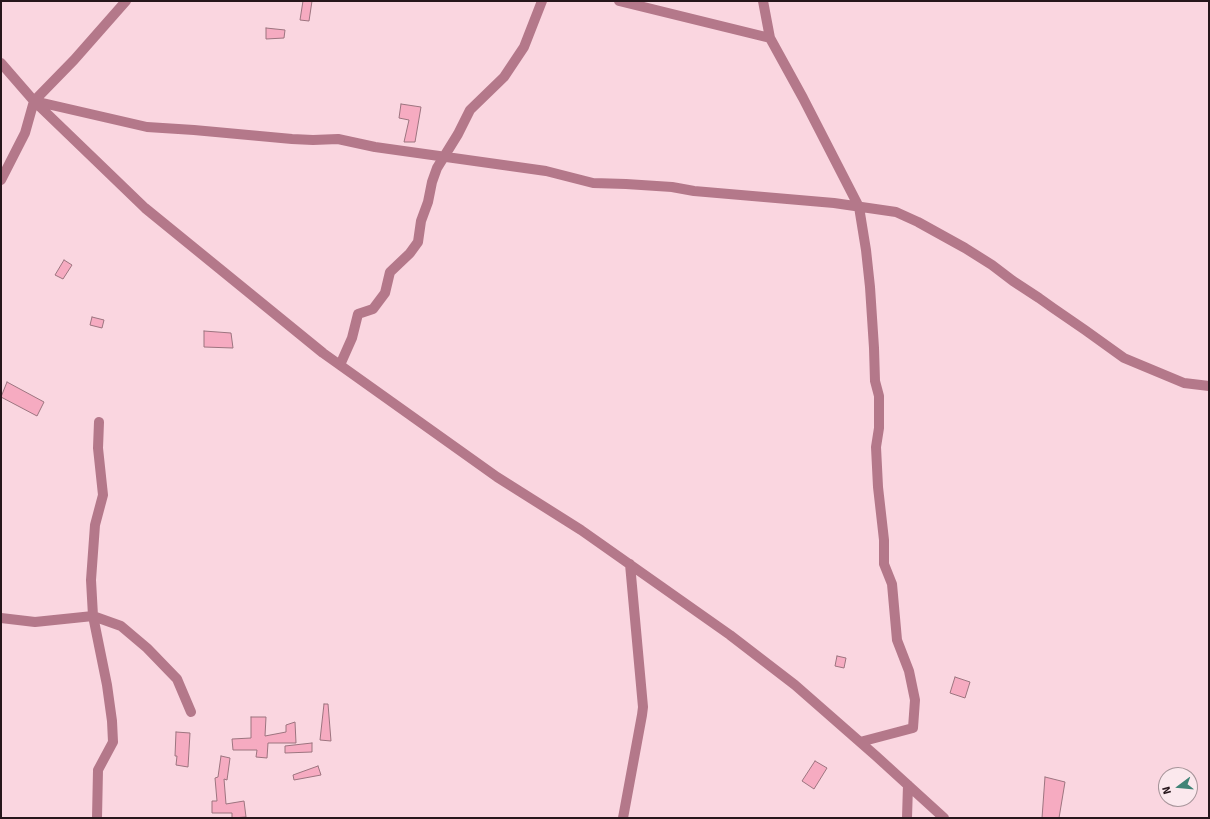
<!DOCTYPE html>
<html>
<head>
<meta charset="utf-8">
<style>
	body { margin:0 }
	#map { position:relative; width:1210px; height:819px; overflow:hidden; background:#fad6e0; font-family:Signika,sans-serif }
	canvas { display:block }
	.frame { position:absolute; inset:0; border:2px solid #26161b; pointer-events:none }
	.north { position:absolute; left:1158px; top:767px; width:40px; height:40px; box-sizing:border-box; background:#fbe8ed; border:1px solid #a69499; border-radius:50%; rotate:254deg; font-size:11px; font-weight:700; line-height:16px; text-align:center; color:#26161b }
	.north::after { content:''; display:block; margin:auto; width:14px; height:18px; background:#408477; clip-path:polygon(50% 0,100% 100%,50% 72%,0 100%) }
</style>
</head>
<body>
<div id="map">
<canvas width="1210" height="819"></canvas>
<div class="frame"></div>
<div class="north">N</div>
</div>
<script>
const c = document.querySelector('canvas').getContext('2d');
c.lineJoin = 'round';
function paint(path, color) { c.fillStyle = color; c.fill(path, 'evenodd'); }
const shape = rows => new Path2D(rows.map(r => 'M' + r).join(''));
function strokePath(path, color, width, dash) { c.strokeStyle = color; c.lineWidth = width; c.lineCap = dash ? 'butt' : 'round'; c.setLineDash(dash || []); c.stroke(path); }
const building = shape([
	[303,1,312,1,309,21,300,20,303,1],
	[266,28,285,30,284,38,266,39,266,28],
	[401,104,421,107,415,142,404,142,409,120,399,118,401,104],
	[64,260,72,265,63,279,55,275,64,260],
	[92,317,104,320,102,328,90,325,92,317],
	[204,331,231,333,233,348,204,347,204,331],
	[7,382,44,402,37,416,1,397,7,382],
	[837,656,846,658,844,668,835,666,837,656],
	[955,677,970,682,965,698,950,693,955,677],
	[324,704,328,704,331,741,320,740,324,704],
	[251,717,266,717,265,736,286,732,286,725,295,722,296,743,268,743,267,758,256,757,257,750,233,750,232,739,251,738,251,717],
	[176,732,190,733,188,767,176,765,177,756,175,756,176,732],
	[312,743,312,752,285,753,285,746,312,743],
	[221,756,230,758,227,780,224,779,226,804,244,801,246,817,232,818,232,813,212,813,212,801,217,801,215,778,218,777,221,756],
	[815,761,827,768,814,789,802,781,815,761],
	[318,766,321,775,294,780,293,775,318,766],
	[1045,777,1065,782,1059,818,1042,818,1045,777]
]);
paint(building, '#f6abc1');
strokePath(building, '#9c747f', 1);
strokePath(shape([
	[619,1,770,38],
	[763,1,770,38,803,98,859,207,866,250,870,287,874,348,875,381,879,396,879,428,876,447,878,487,884,540,884,564,892,584,897,640,909,671,915,700,913,728,860,742],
	[1,63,34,101,145,208,323,353,497,477,581,530,730,635,795,685,876,756,944,818],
	[34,101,147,127,194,130,292,139,313,140,338,139,375,147,546,171,593,183,626,184,672,187,694,191,834,203,896,212,918,222,965,248,992,265,1013,281,1039,298,1053,308,1085,330,1124,358,1184,383,1209,386],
	[1,180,25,133,34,101,74,60,126,1],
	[340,365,352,338,358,314,373,309,385,293,390,272,410,253,418,242,421,221,428,202,432,182,437,168,458,134,470,110,504,77,524,47,542,1],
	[1,618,35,622,93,616,121,626,147,648,177,679,191,712],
	[97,818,98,770,113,742,112,721,107,685,93,616,91,580,95,525,103,495,98,448,99,422],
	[623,818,642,715,643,707,630,564],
	[907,818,908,785]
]), '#b4788a', 10);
</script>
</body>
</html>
